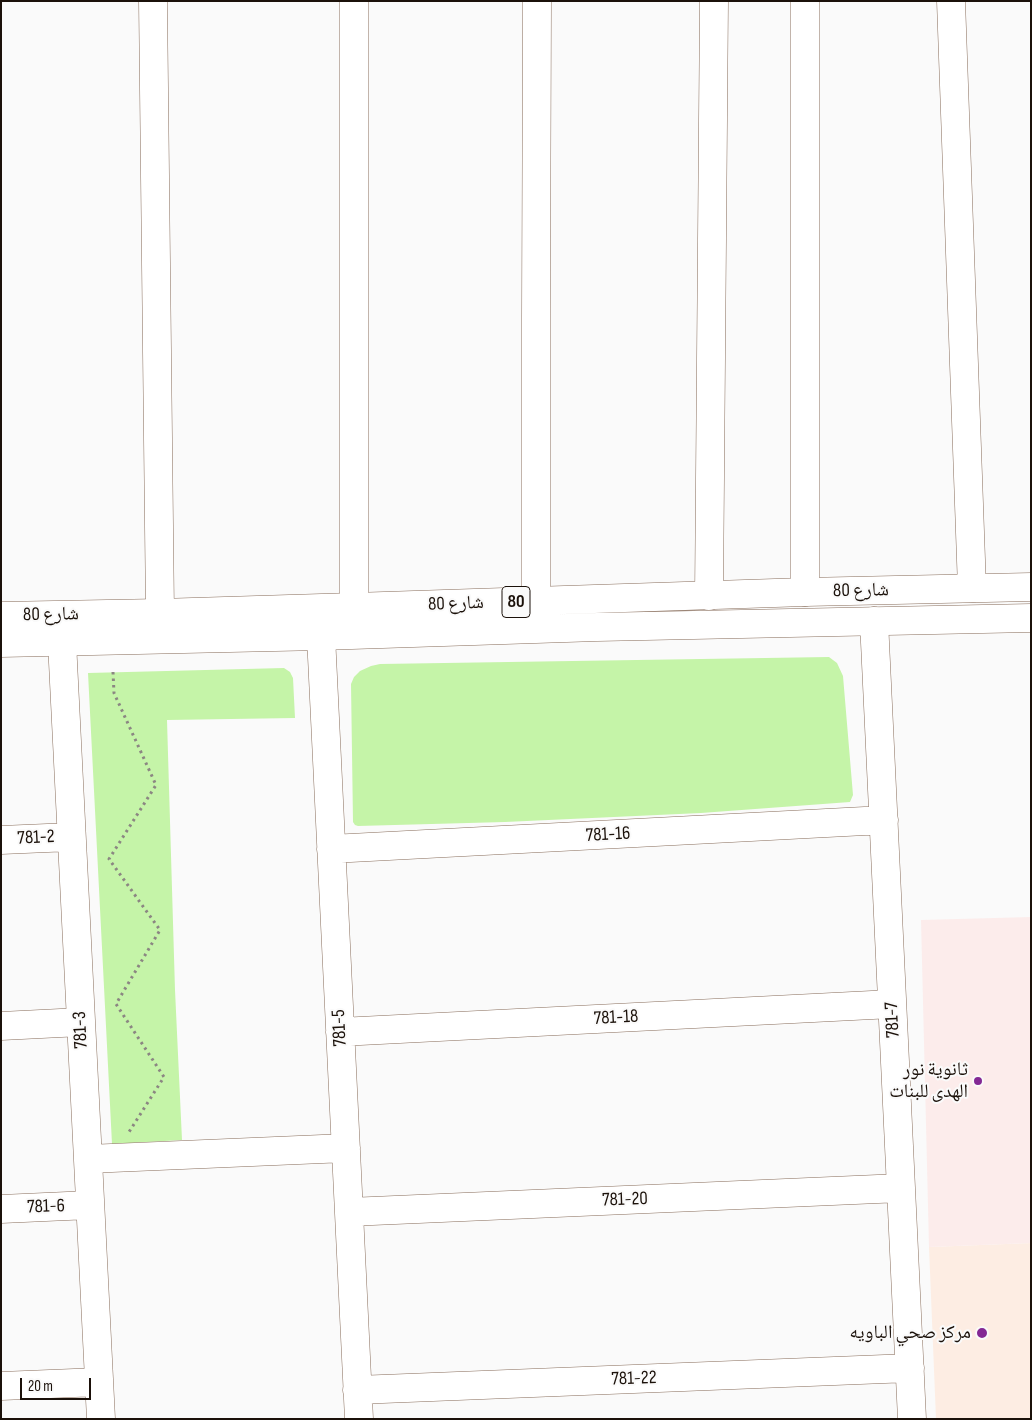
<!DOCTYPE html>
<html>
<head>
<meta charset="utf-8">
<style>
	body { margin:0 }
	#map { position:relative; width:1032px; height:1420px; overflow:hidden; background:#fafafa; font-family:"Sofia Sans Condensed",sans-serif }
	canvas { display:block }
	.frame { position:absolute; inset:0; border:2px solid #1b110a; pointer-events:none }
	.scale { position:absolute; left:20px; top:1378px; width:71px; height:22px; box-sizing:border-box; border:2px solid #1b110a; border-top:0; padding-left:6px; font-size:15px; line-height:18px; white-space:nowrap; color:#1b110a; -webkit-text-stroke:4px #fafafa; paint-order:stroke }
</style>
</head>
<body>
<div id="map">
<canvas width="1032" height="1420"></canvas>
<div class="frame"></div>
<div class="scale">20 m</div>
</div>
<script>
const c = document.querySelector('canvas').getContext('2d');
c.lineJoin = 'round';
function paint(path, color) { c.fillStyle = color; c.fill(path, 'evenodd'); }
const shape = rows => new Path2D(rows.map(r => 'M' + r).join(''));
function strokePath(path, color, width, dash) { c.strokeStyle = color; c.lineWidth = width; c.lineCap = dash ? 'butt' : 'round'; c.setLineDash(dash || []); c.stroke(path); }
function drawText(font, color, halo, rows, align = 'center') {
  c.font = font + ' "Sofia Sans Condensed","Noto Naskh Arabic",sans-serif'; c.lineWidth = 4; c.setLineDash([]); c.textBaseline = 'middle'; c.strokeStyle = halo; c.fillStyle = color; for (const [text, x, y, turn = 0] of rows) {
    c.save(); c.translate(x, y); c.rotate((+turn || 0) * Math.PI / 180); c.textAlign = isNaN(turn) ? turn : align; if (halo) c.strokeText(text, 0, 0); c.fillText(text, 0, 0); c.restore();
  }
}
paint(shape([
	[1031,1243,1031,1419,936,1419,929,1247]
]), '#fdede3');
paint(shape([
	[1031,917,1031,1243,929,1247,921,920]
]), '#fceceb');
paint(shape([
	[829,657,837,663,843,676,853,795,850,802,701,813,505,822,358,826,355,825,353,822,351,684,354,677,360,671,371,666,380,664],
	[284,668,290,672,293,678,295,718,167,720,175,990,182,1140,112,1144,88,673]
]), '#c5f4a8');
const minor = shape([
	[153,1,160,613],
	[354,1,354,607],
	[805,1,805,592],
	[951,1,972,588],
	[709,596,714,1],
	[536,601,536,317,537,1],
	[874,621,912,1419],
	[321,636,359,1419],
	[62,642,101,1419],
	[1,840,71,837],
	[331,849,884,820],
	[1,1026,81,1022],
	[340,1032,892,1004],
	[88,1159,346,1148],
	[1,1209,90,1205],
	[349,1212,901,1188],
	[1,1386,99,1382],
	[357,1390,910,1368]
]);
const primary = shape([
	[1,616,160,613,354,607,805,592,1031,587],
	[1,643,321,636,597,627,1031,618]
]);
strokePath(minor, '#896e5c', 29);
strokePath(primary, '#896e5c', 29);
strokePath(shape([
	[113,672,114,693,156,785,109,859,160,930,116,1004,164,1077,129,1132]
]), '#8b8682', 3, [2.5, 4]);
strokePath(minor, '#fff', 28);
strokePath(primary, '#fff', 28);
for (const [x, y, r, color] of [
	[978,1081,5,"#832894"],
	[982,1333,6,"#832894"]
]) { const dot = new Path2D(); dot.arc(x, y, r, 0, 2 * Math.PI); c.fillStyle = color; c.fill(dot); strokePath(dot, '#fafafa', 2); }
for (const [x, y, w] of [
	[516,602,28]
]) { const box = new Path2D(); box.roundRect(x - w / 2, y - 15.5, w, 31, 4); c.fillStyle = '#fafafa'; c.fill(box); strokePath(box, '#1b110a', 1); }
drawText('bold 18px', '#1b110a', null, [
	["80",516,602]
]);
drawText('19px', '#1b110a', '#fafafa', [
	["شارع 80",861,591,-1],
	["شارع 80",456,604,-2],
	["شارع 80",51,615,-1],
	["781-16",608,835,-3],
	["781-2",36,838,-3],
	["781-18",616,1018,-3],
	["781-7",893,1020,-93],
	["781-5",340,1028,-93],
	["781-3",81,1030,-93],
	["781-20",625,1200,-2],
	["781-6",46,1207,-2],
	["781-22",634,1379,-2]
]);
drawText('19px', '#1b110a', '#fafafa', [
	["ثانوية نور",968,1070],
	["الهدى للبنات",968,1092],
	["مركز صحي الباويه",971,1333]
], 'right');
</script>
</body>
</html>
